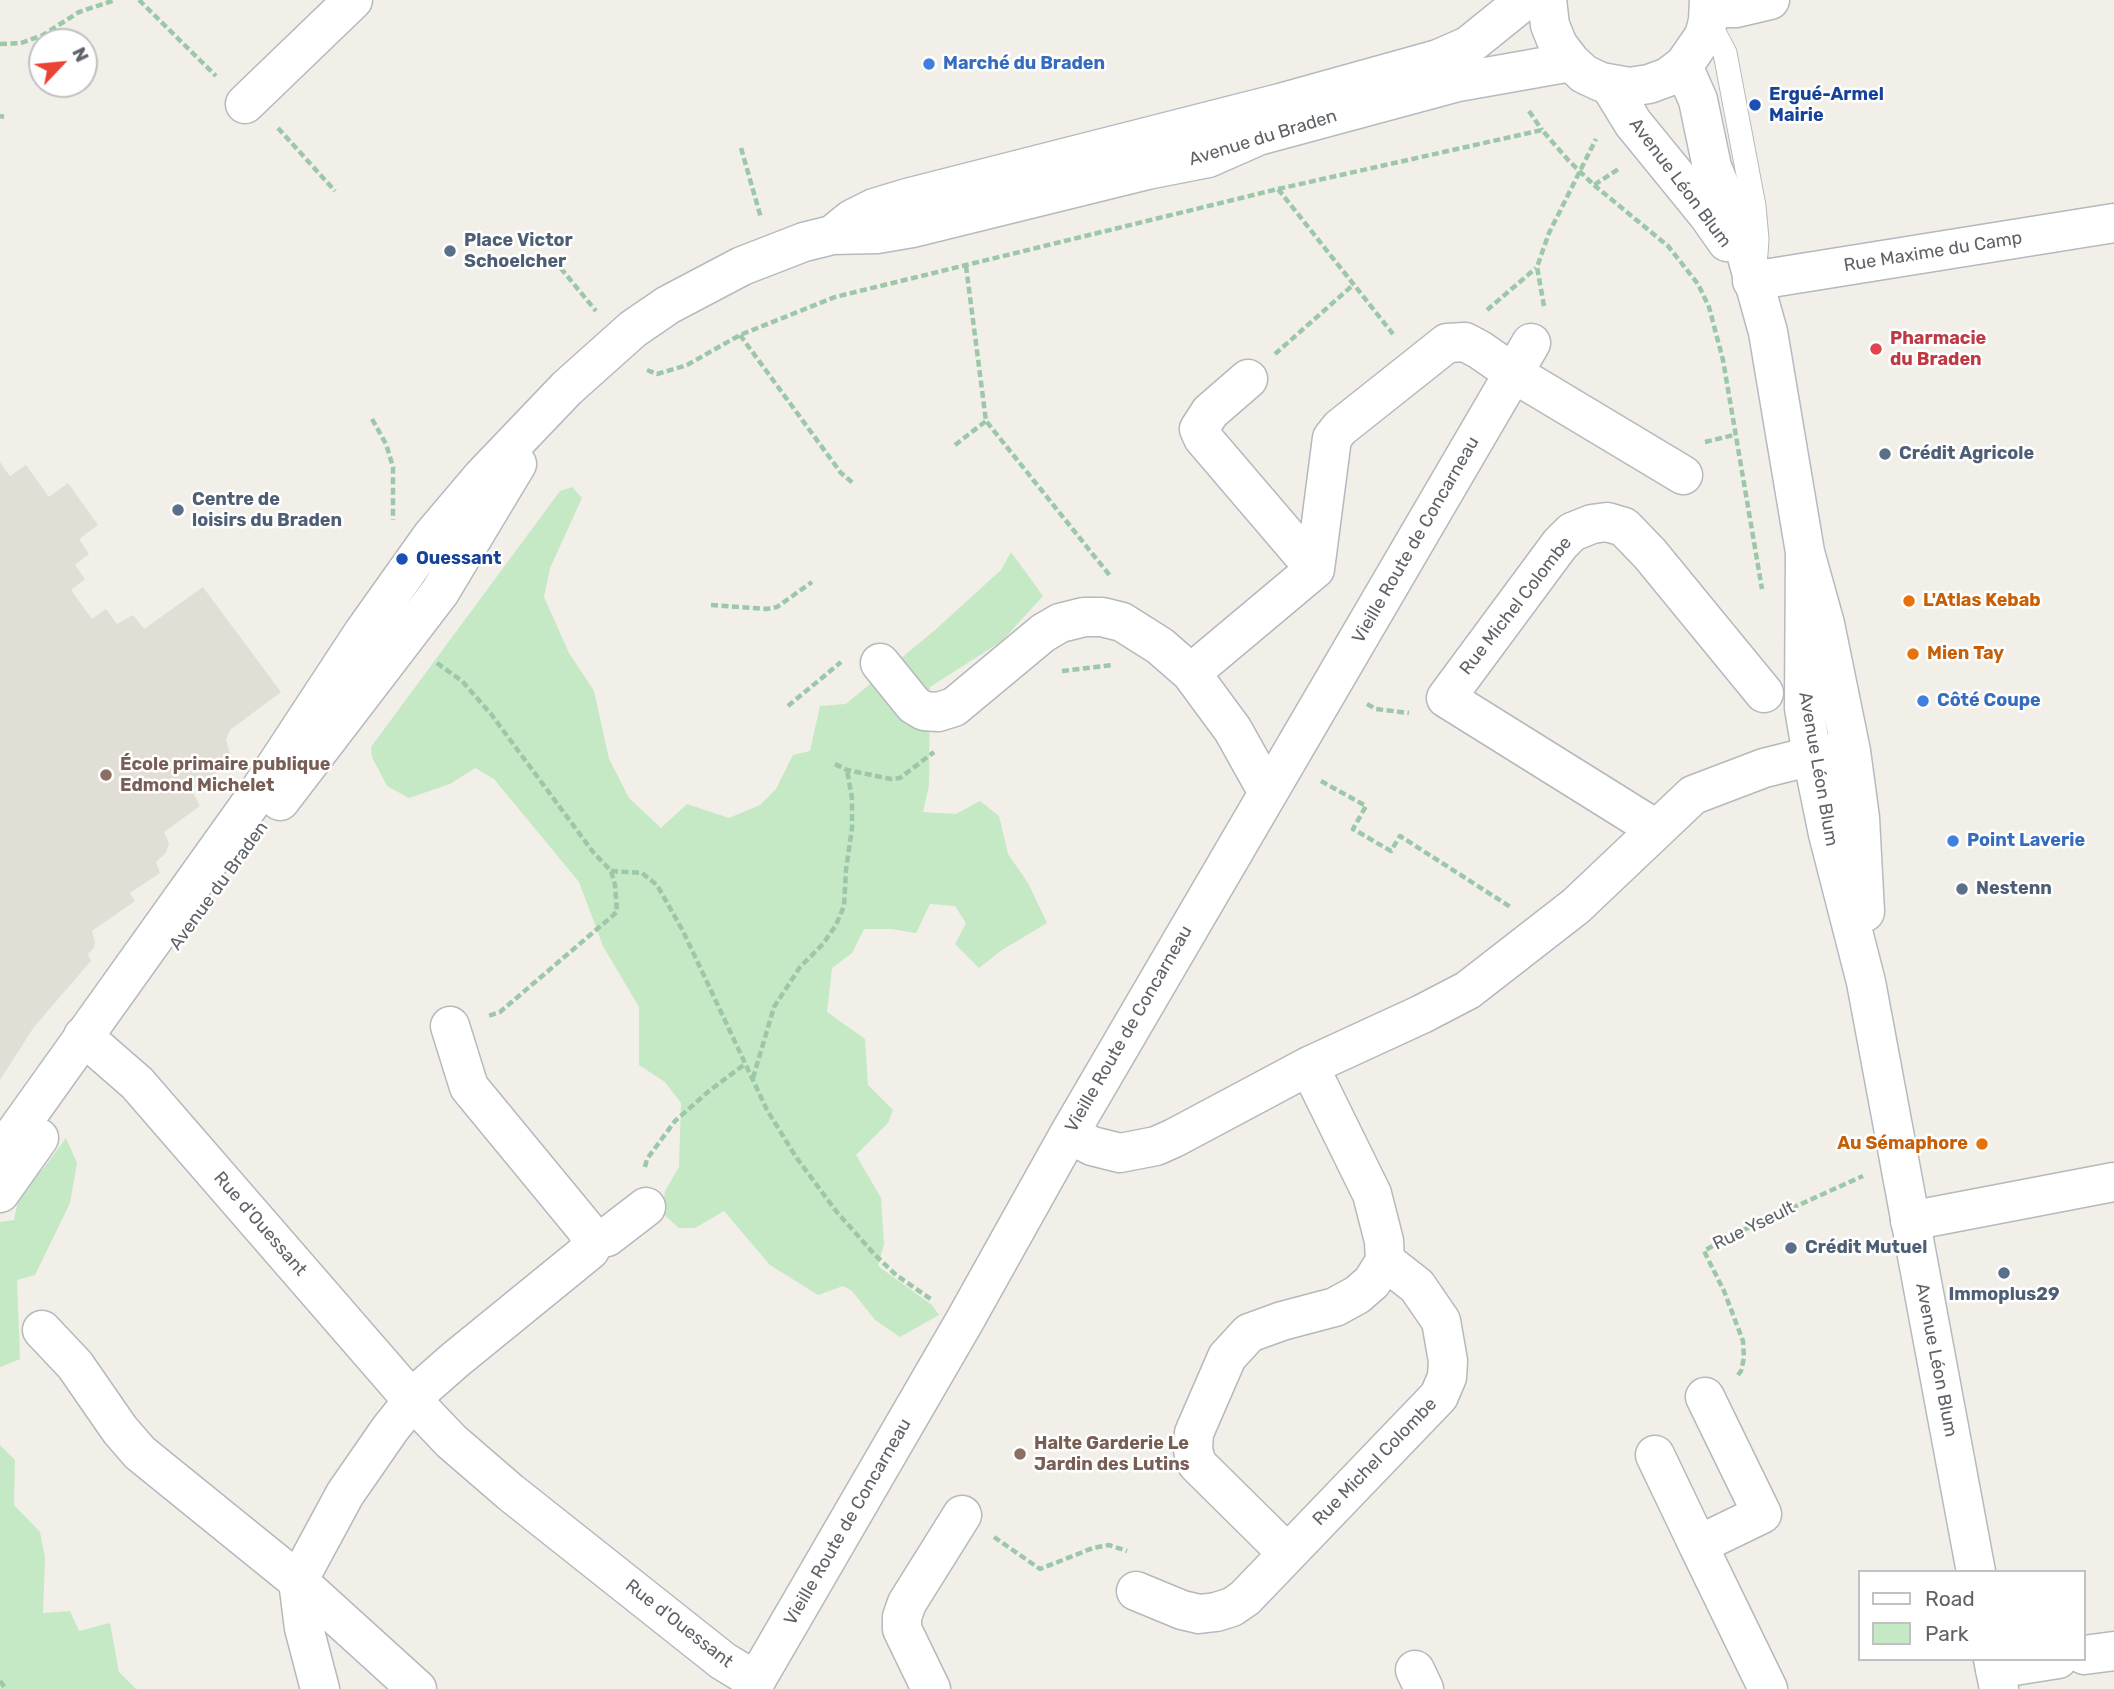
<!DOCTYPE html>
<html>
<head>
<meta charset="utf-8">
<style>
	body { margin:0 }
	#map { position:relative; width:2114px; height:1689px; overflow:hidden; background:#f1efe8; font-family:Rubik,sans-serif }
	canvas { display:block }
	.legend { position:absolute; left:1858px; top:1570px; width:228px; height:91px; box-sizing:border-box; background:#fff; border:2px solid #bfc1c3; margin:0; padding:9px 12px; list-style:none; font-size:21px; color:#5f6368 }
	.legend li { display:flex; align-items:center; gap:14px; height:35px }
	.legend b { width:35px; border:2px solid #bfc1c3 }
	.north { position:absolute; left:28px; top:28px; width:70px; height:70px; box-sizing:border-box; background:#fff; border:2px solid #bfc1c3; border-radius:50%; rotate:64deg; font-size:19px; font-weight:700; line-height:28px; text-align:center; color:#5f6368 }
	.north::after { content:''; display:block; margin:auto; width:24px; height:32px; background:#ea4335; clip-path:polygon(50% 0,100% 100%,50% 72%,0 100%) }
</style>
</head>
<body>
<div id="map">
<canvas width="2114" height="1689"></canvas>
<ul class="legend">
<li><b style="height:9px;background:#fff"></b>Road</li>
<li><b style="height:19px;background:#c5e8c5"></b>Park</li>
</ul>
<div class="north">N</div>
</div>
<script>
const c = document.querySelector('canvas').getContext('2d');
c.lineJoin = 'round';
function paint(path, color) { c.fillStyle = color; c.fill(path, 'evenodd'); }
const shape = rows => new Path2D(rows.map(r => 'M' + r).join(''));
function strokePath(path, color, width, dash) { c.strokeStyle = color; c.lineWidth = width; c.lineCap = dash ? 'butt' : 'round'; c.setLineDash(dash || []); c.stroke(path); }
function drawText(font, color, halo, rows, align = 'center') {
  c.font = font + ' Rubik,sans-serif'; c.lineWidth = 5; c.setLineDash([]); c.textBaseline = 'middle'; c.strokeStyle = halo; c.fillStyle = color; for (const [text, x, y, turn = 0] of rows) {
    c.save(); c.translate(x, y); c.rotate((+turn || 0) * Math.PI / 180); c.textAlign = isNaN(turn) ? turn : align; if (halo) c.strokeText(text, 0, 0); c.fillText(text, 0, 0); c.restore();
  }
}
paint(shape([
	[0,462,10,476,26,465,49,497,68,483,98,525,79,539,89,554,75,565,85,579,71,590,92,619,106,609,117,624,133,615,144,629,203,587,281,692,230,730,226,740,232,760,192,791,200,806,164,832,169,843,166,853,156,862,160,873,130,893,135,901,92,931,95,943,93,949,88,954,91,961,34,1027,0,1080]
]), '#e1ded6');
paint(shape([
	[572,487,582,498,550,568,544,597,569,653,594,691,609,759,629,798,661,828,687,804,729,818,760,805,776,789,793,755,810,751,820,706,846,704,935,630,1001,570,1011,552,1043,596,1002,641,930,687,929,785,923,812,956,814,980,801,999,816,1008,854,1028,883,1047,923,1002,950,979,968,955,944,966,923,955,906,930,904,916,933,891,929,864,929,852,953,832,968,827,1012,865,1039,868,1085,893,1110,888,1123,856,1155,881,1198,884,1244,878,1266,932,1305,939,1315,900,1337,875,1320,852,1291,843,1286,818,1295,770,1265,724,1211,695,1228,679,1228,662,1213,665,1191,679,1167,681,1103,665,1082,639,1065,639,1007,603,946,579,882,494,779,475,768,450,784,409,798,387,786,372,757,371,747,560,491],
	[66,1138,77,1163,70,1203,35,1275,17,1280,20,1359,0,1367,0,1222,14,1220,20,1191,43,1169],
	[0,1445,15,1460,14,1505,40,1532,45,1558,43,1613,70,1611,79,1631,110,1623,119,1672,136,1689,0,1689]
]), '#c5e8c5');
const lane = shape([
	[1708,21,1725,53,1754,206,1757,239,1756,254]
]);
const street = shape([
	[1710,8,1736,8,1770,0],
	[245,104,353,0],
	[1752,281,2114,223],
	[1248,379,1210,412,1199,429,1203,438,1315,569],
	[880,663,914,705,924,711,938,712,954,707,1043,633,1060,623,1084,617,1102,617,1122,622,1160,646,1191,673,1233,730,1267,791],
	[1191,673,1315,569,1332,438,1340,428,1447,343,1465,342,1480,350,1513,373,1683,475],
	[1656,829,1446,698,1560,544,1572,532,1592,524,1607,522,1624,527,1650,554,1764,693],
	[83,1036,137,1083,413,1401,451,1441,510,1492,723,1661,756,1681],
	[1069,1134,1092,1146,1120,1153,1156,1146,1174,1138,1309,1066,1422,1014,1468,990,1576,906,1693,795,1764,768,1812,756,1845,752],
	[1910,1221,2114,1182],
	[591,1240,607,1237,646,1207],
	[42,1330,75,1365,120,1430,140,1453,298,1581,417,1689],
	[1705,1397,1762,1514,1698,1545,1768,1689],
	[1655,1455,1698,1545],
	[1287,1553,1197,1464,1193,1450,1194,1433,1227,1357,1249,1333,1282,1321,1335,1307,1357,1295,1372,1282,1385,1261],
	[1136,1591,1182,1610,1199,1614,1216,1612,1232,1607,1245,1598,1439,1396,1447,1377,1448,1361,1441,1321,1417,1286,1385,1261,1384,1241,1372,1194,1309,1066],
	[2084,1655,2114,1651],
	[1995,1669,2058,1659],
	[1415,1670,1424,1689],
	[320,1689,304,1628,298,1581,345,1494,390,1429,422,1389,455,1360,590,1250,591,1240,586,1229,469,1087,450,1026],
	[751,1689,964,1322,1069,1134,1531,343],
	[931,1689,902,1629,902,1617,907,1603,962,1515]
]);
const secondary = shape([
	[1547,0,1550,25,1558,45,1571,62,1584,74,1601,82,1629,87,1649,84,1668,77,1684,65,1704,36,1708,21,1709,0],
	[1683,66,1698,100,1712,167,1742,239,1768,332,1805,552,1825,624,1851,751,1860,818,1865,912],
	[1609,84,1633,123,1708,215,1727,242],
	[837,231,852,219,874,208,907,198,1280,103,1438,59,1468,46,1525,0],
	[1805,552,1804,708,1812,756,1828,834,1866,982,1976,1572],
	[280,801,440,592,517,464],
	[0,1154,260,790,363,633,432,536,482,477,567,388,633,329,668,305,742,266,804,242,832,235,877,234,912,228,1147,170,1208,158,1258,136,1458,82,1571,62],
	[0,1193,39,1138],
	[1993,1659,1999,1689]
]);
strokePath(lane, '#b5b8bc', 25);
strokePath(street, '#b5b8bc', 41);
strokePath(secondary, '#b6babf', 41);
strokePath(shape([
	[139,0,216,76],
	[0,44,21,43,43,35,79,12,115,0],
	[1529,111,1542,130],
	[0,116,4,117],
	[278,128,335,191],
	[741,148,761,218],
	[1594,185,1668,246,1698,284,1709,307,1723,360,1762,589],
	[1278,189,1393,334],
	[554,260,596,311],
	[966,266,986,421,1111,577],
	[1544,306,1537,267,1549,233,1596,139],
	[1487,310,1536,268],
	[740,335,841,473,854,484],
	[1275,354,1353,285],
	[647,370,657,374,687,365,740,335,835,297,1278,189,1542,130,1569,161,1594,185,1620,168],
	[372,419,386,444,393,467,393,520],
	[1705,442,1734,435],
	[955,445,986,421],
	[711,605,766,609,777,607,812,582],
	[437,663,462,681,491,714,593,852,611,871,615,885,617,912,500,1012,488,1016],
	[1062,671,1113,665],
	[1367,704,1376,709,1409,713],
	[788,706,841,662],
	[835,764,847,770,891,779,900,778,934,752],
	[1321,781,1366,806,1353,829,1391,851,1400,836,1512,908],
	[611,871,642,873,657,885,683,931,767,1110,796,1157,836,1211,875,1255,896,1275,932,1300],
	[753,1078,774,1007,800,967,823,944,836,925,844,906,846,870,852,828,852,798,847,770],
	[645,1167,647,1159,675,1121,709,1091,745,1064],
	[1738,1375,1741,1371,1744,1358,1743,1341,1724,1291,1704,1251,1730,1236,1863,1176],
	[994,1537,1040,1569,1093,1548,1109,1545,1127,1551],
	[0,1681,6,1689]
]), '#9cc7a9', 4.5, [7, 3.5]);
strokePath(lane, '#fff', 23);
strokePath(street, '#fff', 38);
strokePath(secondary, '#fff', 38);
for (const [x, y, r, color] of [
	[929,64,7,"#3f7fe0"],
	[1755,105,7,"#1a4fb4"],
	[450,251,7,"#5c6f8a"],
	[1876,349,7,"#e0444e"],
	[1885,454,7,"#5c6f8a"],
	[178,510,7,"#5c6f8a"],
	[402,559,7,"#1a4fb4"],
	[1909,601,7,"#e8710a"],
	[1913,654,7,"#e8710a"],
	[1923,701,7,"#3f7fe0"],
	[106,775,7,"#8d6e63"],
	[1953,841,7,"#3f7fe0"],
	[1962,889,7,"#5c6f8a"],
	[1982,1144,7,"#e8710a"],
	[1791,1248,7,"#5c6f8a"],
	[2004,1273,7,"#5c6f8a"],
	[1020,1454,7,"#8d6e63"]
]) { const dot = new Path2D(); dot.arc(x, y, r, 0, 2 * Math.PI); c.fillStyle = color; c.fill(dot); strokePath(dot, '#fff', 2.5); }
drawText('bold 18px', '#366cbe', '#fff', [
	["Marché du Braden",943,64],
	["Côté Coupe",1937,701],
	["Point Laverie",1967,841]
], 'left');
drawText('bold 18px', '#164399', '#fff', [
	["Ergué-Armel",1769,95],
	["Mairie",1769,116],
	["Ouessant",416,559]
], 'left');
drawText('18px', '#5f6368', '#fff', [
	["Avenue du Braden",1263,138,-17],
	["Avenue Léon Blum",1680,183,53],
	["Rue Maxime du Camp",1933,252,-9],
	["Vieille Route de Concarneau",1416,540,-60],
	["Rue Michel Colombe",1516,606,-52],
	["Avenue Léon Blum",1818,769,80],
	["Avenue du Braden",219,886,-54],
	["Vieille Route de Concarneau",1129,1029,-60],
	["Rue d'Ouessant",260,1224,49],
	["Rue Yseult",1754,1226,-26],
	["Avenue Léon Blum",1936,1360,79],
	["Rue Michel Colombe",1375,1462,-46],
	["Vieille Route de Concarneau",848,1522,-60],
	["Rue d'Ouessant",679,1624,38]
]);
drawText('bold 18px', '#4e5e75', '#fff', [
	["Place Victor",464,241],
	["Schoelcher",464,262],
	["Crédit Agricole",1899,454],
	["Centre de",192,500],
	["loisirs du Braden",192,521],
	["Nestenn",1976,889],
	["Crédit Mutuel",1805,1248],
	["Immoplus29",2004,1295,"center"]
], 'left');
drawText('bold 18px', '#be3a42', '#fff', [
	["Pharmacie",1890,339],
	["du Braden",1890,360]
], 'left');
drawText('bold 18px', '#c56008', '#fff', [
	["L'Atlas Kebab",1923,601],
	["Mien Tay",1927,654],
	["Au Sémaphore",1968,1144,"right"]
], 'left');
drawText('bold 18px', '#785e54', '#fff', [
	["École primaire publique",120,765],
	["Edmond Michelet",120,786],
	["Halte Garderie Le",1034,1444],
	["Jardin des Lutins",1034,1465]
], 'left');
</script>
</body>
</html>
